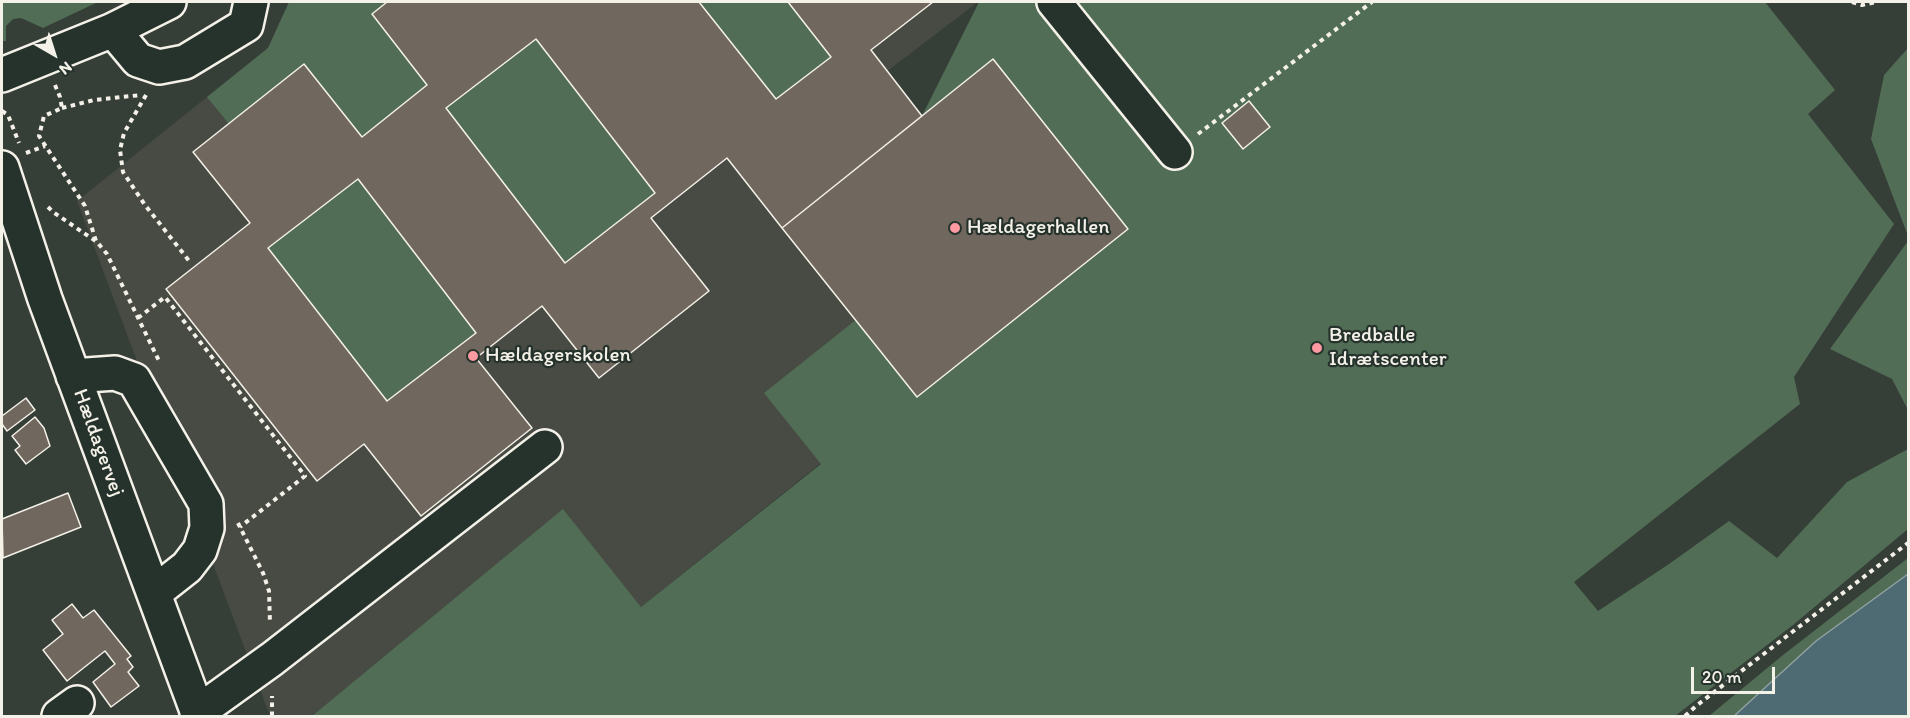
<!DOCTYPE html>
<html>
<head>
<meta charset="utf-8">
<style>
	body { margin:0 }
	#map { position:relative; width:1910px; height:718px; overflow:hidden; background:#353e37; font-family:Itim,sans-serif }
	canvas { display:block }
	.frame { position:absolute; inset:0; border:3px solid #f4f1e8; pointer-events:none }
	.north { position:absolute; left:24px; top:24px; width:60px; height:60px; -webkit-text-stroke:4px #26332d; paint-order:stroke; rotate:141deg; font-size:16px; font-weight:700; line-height:24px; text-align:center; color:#f4f1e8 }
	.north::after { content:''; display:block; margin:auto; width:21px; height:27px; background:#f4f1e8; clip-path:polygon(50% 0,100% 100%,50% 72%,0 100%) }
	.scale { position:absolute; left:1691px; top:667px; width:84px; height:27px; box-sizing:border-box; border:3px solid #f4f1e8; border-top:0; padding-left:8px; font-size:18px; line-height:21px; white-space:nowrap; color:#f4f1e8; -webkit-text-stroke:4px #26332d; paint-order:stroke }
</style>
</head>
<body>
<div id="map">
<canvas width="1910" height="718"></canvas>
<div class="frame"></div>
<div class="north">N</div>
<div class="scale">20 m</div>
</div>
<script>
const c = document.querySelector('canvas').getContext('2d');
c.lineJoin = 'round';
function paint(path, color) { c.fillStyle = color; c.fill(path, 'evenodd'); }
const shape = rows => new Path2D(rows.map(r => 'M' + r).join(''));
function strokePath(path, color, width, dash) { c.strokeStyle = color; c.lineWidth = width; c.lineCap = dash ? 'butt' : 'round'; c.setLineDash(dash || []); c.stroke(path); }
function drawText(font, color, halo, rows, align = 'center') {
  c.font = font + ' Itim,sans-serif'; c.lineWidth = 4.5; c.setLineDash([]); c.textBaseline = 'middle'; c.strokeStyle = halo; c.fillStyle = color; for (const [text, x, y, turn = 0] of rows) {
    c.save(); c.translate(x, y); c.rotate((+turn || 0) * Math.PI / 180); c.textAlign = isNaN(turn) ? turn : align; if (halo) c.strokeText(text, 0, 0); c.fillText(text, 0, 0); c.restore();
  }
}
paint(shape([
	[289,2,978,2,886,72,922,116,857,319,821,463,641,607,563,510,312,716,270,716,77,201,268,48]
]), '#474b43');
paint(shape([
	[2,2,98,2,43,28,21,18,13,19,6,26,6,41,2,41],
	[289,2,387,2,372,14,427,85,362,137,304,64,229,124,207,97,268,48],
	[699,2,788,2,831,57,776,99],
	[979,2,1765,2,1835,90,1808,114,1894,224,1794,377,1800,404,1574,582,1598,611,1669,564,1729,521,1777,558,1847,482,1908,449,1908,529,1793,625,1675,716,312,716,563,509,641,607,821,464,764,393,857,319,922,116],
	[536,39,655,193,565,263,446,108],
	[1908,48,1908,236,1871,139,1884,75],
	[358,179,476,333,387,401,268,248],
	[1908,241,1908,410,1892,379,1830,349],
	[1908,558,1908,716,1709,716,1783,655]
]), '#516d55');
const water = shape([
	[1908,574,1908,716,1734,716,1816,641,1908,574]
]);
paint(water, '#4e6b74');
strokePath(water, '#90a1a2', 1.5);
const building = shape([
	[387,2,699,2,776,99,831,57,788,2,933,2,871,50,922,116,782,228,727,158,651,218,709,291,599,378,542,306,476,358,532,428,421,516,364,444,317,481,166,289,250,223,193,152,304,64,362,137,427,85,372,14,387,2],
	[536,39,655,193,565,263,446,108,536,39],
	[358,179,476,333,387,401,268,248,358,179],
	[993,59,1128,229,917,397,782,228,993,59],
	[1249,101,1270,127,1243,149,1222,123,1249,101],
	[26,398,35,410,7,431,2,424,2,416,26,398],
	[35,417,44,428,50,446,26,464,15,450,20,446,12,436,35,417],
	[68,493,81,527,3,558,2,519,68,493],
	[72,604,83,618,94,610,131,656,127,659,133,667,128,672,139,686,111,707,93,682,115,664,105,651,67,681,43,650,63,634,52,620,72,604]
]);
paint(building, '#70685e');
strokePath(building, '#f4f1e8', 1.5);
const minor = shape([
	[1054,2,1175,152],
	[113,30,138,60,159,67,185,62,246,25,251,2],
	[2,75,113,30,169,2],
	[2,168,45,299,199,716],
	[73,376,115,373,134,380,206,504,207,528,200,550,187,567,154,593],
	[197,713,272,659,545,447],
	[59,716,77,703]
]);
strokePath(minor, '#f4f1e8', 38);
strokePath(shape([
	[1852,2,1862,5,1877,2],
	[55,85,60,97,62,108,44,116,39,136,85,206,96,241],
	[146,95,124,133,120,150,123,172,145,205,190,262],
	[62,108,94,100,141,95],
	[2,111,8,115,19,143],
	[1198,134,1372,2],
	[26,153,45,146],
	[48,207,53,212,97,242,107,254,160,363],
	[138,318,165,297,305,476,240,527],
	[238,523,263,573,269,591,270,623],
	[272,716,272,696],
	[1685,716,1696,706,1908,543]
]), '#f4f1e8', 4, [4.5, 4.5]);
strokePath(minor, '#26332d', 33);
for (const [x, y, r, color] of [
	[955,228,6,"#ff9aa2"],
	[1317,348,6,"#ff9aa2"],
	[473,356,6,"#ff9aa2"]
]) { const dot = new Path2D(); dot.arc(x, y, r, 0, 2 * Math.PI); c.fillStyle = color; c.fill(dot); strokePath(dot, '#26332d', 2); }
drawText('21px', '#f4f1e8', '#26332d', [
	["Hældagerhallen",967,228],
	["Bredballe",1329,336],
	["Idrætscenter",1329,360],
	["Hældagerskolen",485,356]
], 'left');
drawText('21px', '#f4f1e8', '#26332d', [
	["Hældagervej",98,443,70]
]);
</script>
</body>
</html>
